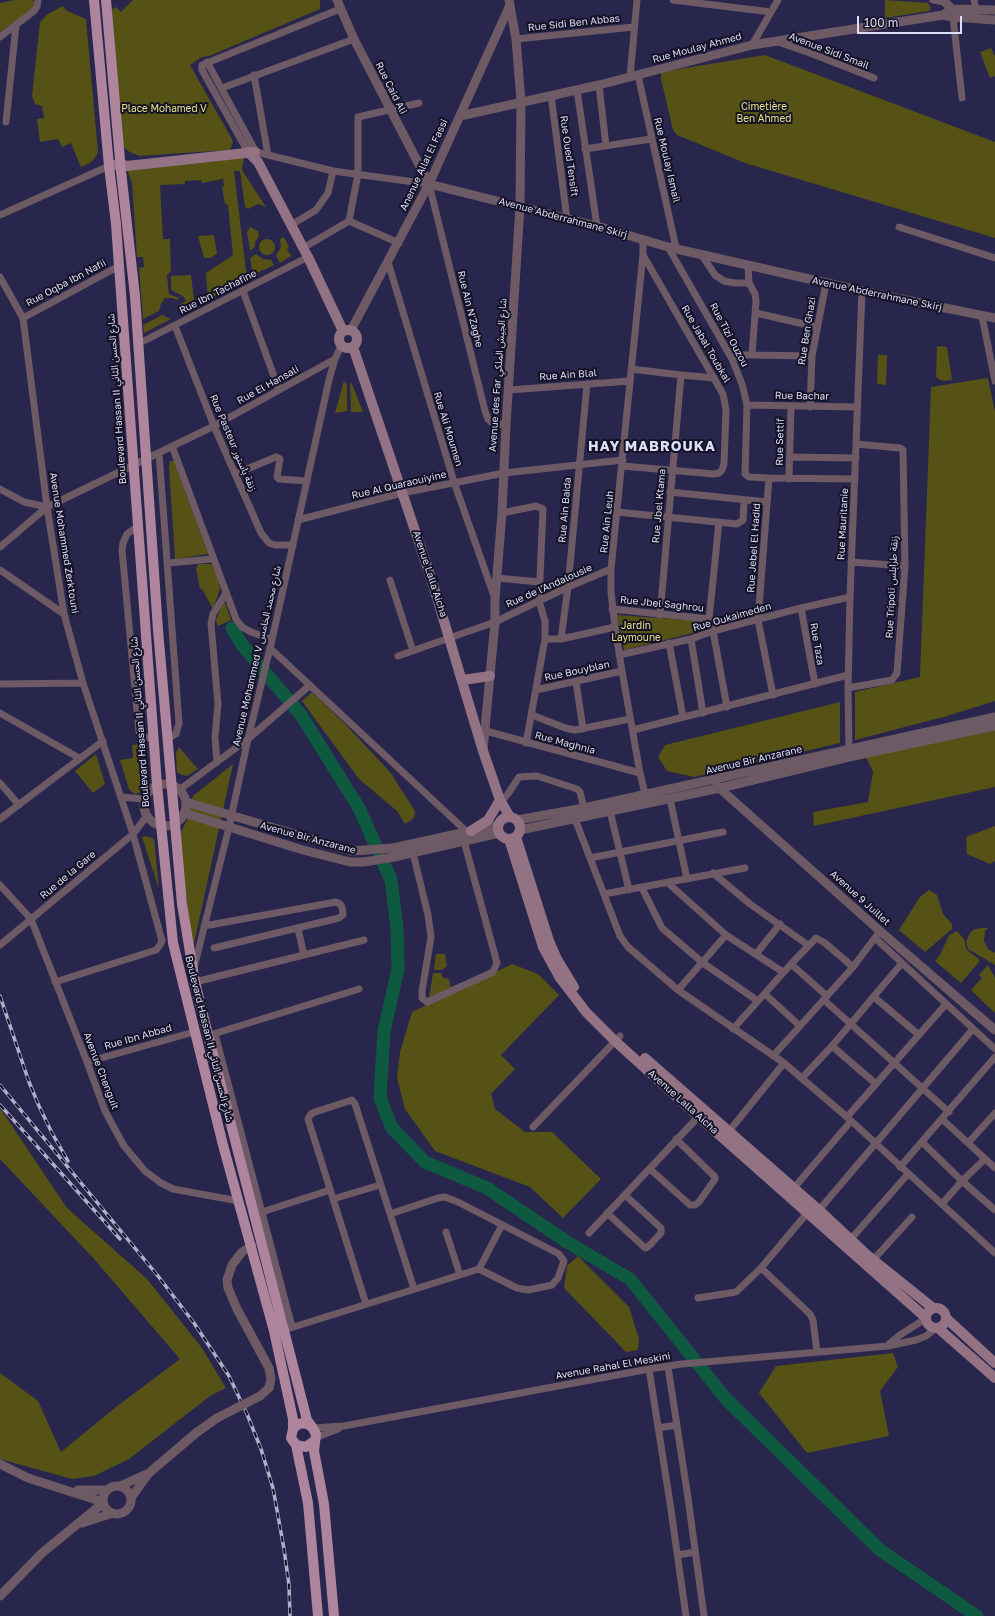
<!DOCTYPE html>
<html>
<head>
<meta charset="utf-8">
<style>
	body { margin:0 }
	#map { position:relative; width:995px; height:1616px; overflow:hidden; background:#29264e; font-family:"Golos Text",sans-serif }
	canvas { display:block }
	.scale { position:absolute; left:857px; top:16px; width:105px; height:18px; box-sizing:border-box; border:2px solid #dddef8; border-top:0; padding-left:5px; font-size:12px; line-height:14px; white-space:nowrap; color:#dddef8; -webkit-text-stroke:3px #131224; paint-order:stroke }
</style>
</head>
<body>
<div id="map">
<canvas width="995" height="1616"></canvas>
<div class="scale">100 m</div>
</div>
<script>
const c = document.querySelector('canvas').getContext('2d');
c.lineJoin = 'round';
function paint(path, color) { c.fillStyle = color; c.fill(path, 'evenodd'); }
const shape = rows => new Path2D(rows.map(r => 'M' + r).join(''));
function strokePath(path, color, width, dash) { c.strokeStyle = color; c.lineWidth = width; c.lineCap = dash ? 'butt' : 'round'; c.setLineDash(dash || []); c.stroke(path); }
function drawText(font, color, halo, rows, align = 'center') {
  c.font = font + ' "Golos Text","Noto Sans Arabic",sans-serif'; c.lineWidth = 4; c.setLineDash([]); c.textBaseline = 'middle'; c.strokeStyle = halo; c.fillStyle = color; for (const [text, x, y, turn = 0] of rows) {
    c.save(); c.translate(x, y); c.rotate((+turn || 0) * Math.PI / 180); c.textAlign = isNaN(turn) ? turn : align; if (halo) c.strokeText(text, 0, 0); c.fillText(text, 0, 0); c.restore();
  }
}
paint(shape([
	[15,0,33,0,36,7,0,32,0,3],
	[133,0,320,0,320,9,209,56,202,57,190,65,233,141,231,148,229,150,139,156,128,151,123,146,110,11,116,7,121,12],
	[885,0,928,3,931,8,929,11,885,18],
	[63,6,67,11,86,19,98,152,95,158,90,163,81,167,71,143,62,147,58,139,40,142,37,119,44,118,42,106,35,104,32,96,40,22,48,14],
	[991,48,995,57,995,76,990,78,980,52],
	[765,55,995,142,995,238,745,163,677,135,673,130,661,79,661,72],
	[244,156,242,170,266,207,258,204,248,209,245,207,240,171,234,171,247,279,208,300,206,273,233,255,228,205,225,204,222,187,224,186,223,179,202,183,201,180,185,181,185,184,160,185,163,239,170,239,171,271,167,275,169,294,179,298,177,300,172,298,165,298,161,304,159,311,143,319,139,268,144,267,143,257,137,257,132,183,127,170],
	[250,227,258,231,259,236,255,242,255,247,250,251,247,232],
	[214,235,217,254,210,258,204,258,198,236],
	[284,237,289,247,287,249,291,256,280,263,276,256,281,247,280,239],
	'259 247a8 8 0 1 1 16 0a8 8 0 1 1-16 0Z',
	[256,254,263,259,271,260,274,265,253,275,250,258],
	[191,275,195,308,180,314,179,305,186,301,183,296,171,290,171,276],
	[162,315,171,319,144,333,143,325],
	[937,346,947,347,952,380,942,381,936,377],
	[878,355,887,355,886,385,877,384],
	[988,378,995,412,995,701,947,716,855,740,855,692,920,677,931,387],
	[344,381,347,385,347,411,335,413],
	[350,382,352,384,363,412,351,412],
	[170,461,174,461,208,554,175,559,169,467],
	[198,564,211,564,217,574,220,589,213,609,202,589,200,589,196,568],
	[224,599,231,620,218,626,216,620],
	[617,615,700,621,706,623,706,627,705,630,624,650],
	[312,692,346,725,390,772,415,811,414,818,405,824,397,811,359,779,302,701],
	[840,702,840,743,694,777,667,771,658,757,665,745],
	[995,730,995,787,814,826,813,812,868,802,873,772,866,757],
	[141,744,146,785,139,793,134,794,129,789,120,760,133,758,132,745],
	[179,747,198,769,187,776,182,775,177,772,176,753],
	[96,754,105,784,93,793,75,771],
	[233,764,193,948,178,837,187,820,193,796],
	[995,826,995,861,990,864,967,854,966,837],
	[146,836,154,839,159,889,142,837],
	[929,890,937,895,943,914,952,924,952,929,925,952,899,930,920,897],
	[983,928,988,928,985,931,984,941,988,949,995,953,995,965,968,949,966,942,970,933,974,929],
	[957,931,964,939,966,948,968,951,979,959,979,962,961,983,935,961,940,955,949,935],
	[436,954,445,954,447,966,442,970,434,970],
	[512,964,538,974,559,995,501,1055,515,1069,491,1094,495,1109,525,1132,552,1132,601,1179,563,1218,530,1187,435,1151,405,1109,397,1078,400,1052,412,1012],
	[988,965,995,978,995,1013,971,990,982,978,979,975],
	[433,973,441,973,443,978,449,979,451,989,429,997],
	[0,1108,67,1208,147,1279,202,1348,226,1388,210,1396,129,1459,94,1476,72,1479,0,1459,0,1373,38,1401,61,1452,116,1407,180,1359,94,1259,0,1159],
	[578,1256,629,1307,639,1339,638,1350,626,1352,564,1288,567,1266],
	[893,1353,898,1367,880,1391,889,1436,807,1453,759,1393,776,1366]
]), '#565114');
strokePath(shape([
	[232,628,243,646,301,715,359,808,391,880,397,928,398,969,384,1031,380,1098,392,1128,425,1162,487,1188,567,1242,630,1279,726,1399,880,1550,977,1616]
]), '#0e5a40', 13);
strokePath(shape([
	[673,0,771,12],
	[933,0,946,2],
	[974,0,976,10],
	[953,17,962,98],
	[0,37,34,11,37,7,38,0],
	[516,39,634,27],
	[778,42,810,53,874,78],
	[752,45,778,0],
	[207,62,256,152,333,171,429,184,485,411,488,419,492,423,506,425],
	[254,75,268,155],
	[638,75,676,248],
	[630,77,637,0],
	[599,85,606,146],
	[222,88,354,39],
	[577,90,597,226],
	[551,95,567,219],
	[6,122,16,25],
	[585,149,651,139],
	[248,152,202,70,202,65,340,9],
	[0,215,109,166],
	[349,221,399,243],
	[291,225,316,210,328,193,333,171],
	[899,227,995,258],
	[643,239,643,254,611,569,611,592,615,627,622,671,640,773,646,798],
	[668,247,732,359,742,384,747,405,745,474,749,477,769,478,855,479],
	[303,248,349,221,358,174,358,117,419,103],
	[701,254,715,275,724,281,734,283,749,283],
	[388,262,454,482,494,596],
	[748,265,749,283,755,294,756,301,752,355],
	[0,277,23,318,47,507,64,614,83,683,133,834,162,941,160,945,156,950,55,982],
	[243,291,279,390],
	[756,313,817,327],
	[982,316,995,381],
	[23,318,119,266],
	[175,326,214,426,261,533,269,543,275,545,293,545],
	[138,344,308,257],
	[732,359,743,355,752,355,812,356],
	[631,369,681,375,714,378],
	[509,390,630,381],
	[747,405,857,407],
	[810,407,812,356,826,283],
	[172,446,236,619,242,627,249,631,272,640],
	[159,453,179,723,176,734,167,739],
	[790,457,856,458],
	[623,466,714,474,719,473,722,470,724,464,726,410,723,394,643,255],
	[235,474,276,457,280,459,277,477,279,479,307,481],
	[769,478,758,620,773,695],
	[789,479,791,407],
	[0,489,24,502,47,507],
	[670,492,767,502],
	[617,512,737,524,743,520,744,500],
	[502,513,536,506,543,509,539,601,545,621,545,639,526,743],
	[298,520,402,493,504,473,623,460],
	[719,522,709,619,713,631,727,707],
	[138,526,127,534,123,543,122,550,139,732,143,736,154,740],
	[0,547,47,507,214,426,335,359],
	[851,562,905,566],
	[168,563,212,559],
	[0,570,64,614],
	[497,578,539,582],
	[390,580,413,651],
	[801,608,815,684],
	[612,609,709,619],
	[660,615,681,375],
	[545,639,561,639,584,634,615,627],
	[561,639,568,587,587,384],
	[691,639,703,713],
	[669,643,683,717],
	[270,648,467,832],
	[619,655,691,639,713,631,801,608,850,597],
	[398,656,495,622,568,587,611,569],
	[576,682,583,729],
	[0,684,83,683],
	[848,688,892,680,897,673,905,566,903,450,900,448,856,444],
	[536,690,622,671],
	[0,713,79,758],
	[532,715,565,728,575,730,630,719],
	[633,730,848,675],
	[486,731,640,773],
	[849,753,848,688,850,597,862,291],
	[217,762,215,737,218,704,211,624,213,614,226,593],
	[0,783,19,805],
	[179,790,248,739,310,685],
	[121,797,144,799],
	[670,799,687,879],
	[501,802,508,794,519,777,537,776,577,789,580,792,584,808],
	[610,811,629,890],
	[0,819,103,741],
	[575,819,620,936,628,947,678,990,784,1063,847,1117,995,1253],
	[413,853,428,915,431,937,422,991,422,998,427,1002,493,972,497,963,464,841],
	[590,858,723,832],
	[713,873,750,904,808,945],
	[668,883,726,935,783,972],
	[0,885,31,919,87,1062,105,1111,124,1146,145,1171,161,1183,173,1189,239,1201],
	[642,888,662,928,703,963,758,1001],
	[604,894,745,868],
	[204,926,336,902,340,904,342,907,343,915,339,918,214,948],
	[298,929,304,955],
	[875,938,995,1049],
	[0,945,133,834,146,817],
	[756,954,780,924],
	[791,964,827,996],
	[194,968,229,827,248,739,272,640,329,380,335,359,341,346],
	[195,982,364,940],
	[678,990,726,935],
	[765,994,800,1026],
	[874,997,919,1035],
	[824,1000,949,1112],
	[733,1029,791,964,816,938,825,943,853,967],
	[215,1034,292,1327],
	[210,1035,359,989],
	[832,1046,876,1084],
	[773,1056,853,967,880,931],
	[87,1062,194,1032],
	[802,1078,832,1046,902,963],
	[847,1117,946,1004],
	[942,1119,995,1168],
	[533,1127,620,1036],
	[726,1135,784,1063],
	[922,1142,962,1181,995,1210],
	[968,1143,995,1113],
	[900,1167,995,1057],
	[650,1169,690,1205,695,1205,699,1202,715,1179,715,1177,676,1139],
	[793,1189,851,1121],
	[333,1199,380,1185],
	[942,1204,962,1181,985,1159],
	[819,1210,973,1029],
	[262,1212,330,1190],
	[808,1212,761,1268,810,1314,813,1320,817,1352],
	[607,1213,644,1247,646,1248,651,1244,661,1233,661,1228,625,1195],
	[390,1214,438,1198,445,1197,458,1202,559,1254,564,1261,558,1278,552,1285,528,1290,517,1288,479,1269],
	[446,1232,460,1275],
	[589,1233,701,1114],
	[850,1240,908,1174],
	[873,1260,912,1217],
	[698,1298,736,1292,761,1268],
	[366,1304,308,1119,311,1114,315,1112,349,1101,352,1100,355,1104,414,1289],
	[287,1329,479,1269,502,1225],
	[889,1344,900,1335,925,1319],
	[668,1367,688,1498,704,1616],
	[649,1369,670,1503,686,1616],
	[313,1428,344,1426,649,1369,682,1364,888,1346,916,1340,926,1336,936,1328],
	[658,1428,677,1425],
	[315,1438,338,1429],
	[678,1555,695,1552]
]), '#6e5a65', 7);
strokePath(shape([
	[337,0,354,39,429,184],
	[943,0,952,9,953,13],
	[943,15,952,9,995,10],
	[460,116,599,85,752,45,943,15,953,17,995,20],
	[429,184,597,226,668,247,862,291,995,318],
	[351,330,429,184,510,5],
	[483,750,495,622,495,599,502,513,506,425,520,206,521,102,516,39,509,0],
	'144 805a21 21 0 1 1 42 0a21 21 0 1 1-42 0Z',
	[717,786,880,931,995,1030],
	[186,802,352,851,393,848,498,825],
	[184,813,303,850,350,862,364,862,394,857,499,833],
	[517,820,584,808,995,717],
	[520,830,720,788,849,757,995,726],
	[252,1246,242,1252,232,1265,227,1280,228,1288,237,1309,269,1368,271,1379,269,1388,260,1396],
	[0,1464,28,1478,103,1502],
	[120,1486,149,1473,196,1433,217,1418],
	'103 1500a14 14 0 1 1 28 0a14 14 0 1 1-28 0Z',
	[78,1490,107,1490],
	[131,1498,148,1474],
	[82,1523,113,1513],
	[0,1596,42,1553,103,1503]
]), '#6e5a65', 9);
strokePath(shape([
	[248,152,258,162,308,257,343,331],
	[114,165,121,164,127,166,255,152],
	'339 339a9 9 0 1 1 18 0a9 9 0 1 1-18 0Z',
	[353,347,431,578,483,751,500,800,510,817],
	[463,680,490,676],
	'498 828a11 11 0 1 1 22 0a11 11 0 1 1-22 0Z',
	[471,831,488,820,500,800],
	[516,837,549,941,557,959,574,987],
	[509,839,543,947,560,978,586,1012,615,1041,699,1117,925,1317],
	[645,1058,819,1210,867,1255,933,1308],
	'926 1318a10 10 0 1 1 20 0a10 10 0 1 1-20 0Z',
	[946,1318,995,1363],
	[938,1328,995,1378]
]), '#937284', 10);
strokePath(shape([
	[94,0,109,166,116,224,119,266,157,785,173,943,223,1145,274,1331,293,1419,293,1429],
	[106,0,121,171,135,296,158,630,182,904,195,982,208,1035,307,1420,312,1427],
	[314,1441,306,1447,296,1445,291,1438,293,1429,297,1425,302,1423,307,1424,312,1427,316,1434,314,1451,324,1504,334,1616],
	[296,1445,308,1503,318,1616]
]), '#af859d', 10);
const rail = shape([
	[0,996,29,1082,39,1106,52,1133,68,1161],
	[0,1085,158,1276,194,1323,229,1376,247,1414,261,1449,273,1488,284,1549,289,1585,290,1616],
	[0,1105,120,1239]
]);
strokePath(rail, '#afafcd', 3.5);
strokePath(rail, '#131224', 2, [6]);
strokePath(shape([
	[217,1418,260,1396]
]), '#6e5a65', 9);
drawText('10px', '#dddef8', '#131224', [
	["Rue Sidi Ben Abbas",574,23,-6],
	["Rue Moulay Ahmed",697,48,-15],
	["Avenue Sidi Smail",829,51,21],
	["Rue Caid Ali",391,88,63],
	["Rue Oued Tensift",569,156,82],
	["Rue Moulay Ismail",667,160,77],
	["Anenue Allal El Fassi",424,165,-65],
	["Avenue Abderrahmane Skirj",563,218,15],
	["Rue Oqba Ibn Nafii",66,283,-28],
	["Rue Ibn Tachafine",218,292,-27],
	["Avenue Abderrahmane Skirj",877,294,12],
	["Rue Ain N'Zaghe",470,309,76],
	["Rue Ben Ghazi",807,331,-81],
	["Rue Tizi Ouzou",729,335,62],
	["Rue Jabal Toubkal",706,344,60],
	["Avenue des Far شارع الجيش الملكي",498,375,-86],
	["Rue Ain Blal",568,375,-4],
	["Rue El Hansali",268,385,-29],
	["Rue Bachar",802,396,1],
	["Boulevard Hassan II شارع الحسن الثاني",117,399,-94],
	["Rue Ali Moumen",448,429,73],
	["Rue Settif",780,442,-89],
	["Rue Pasteur زنقة باستور",233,443,67],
	["Rue Al Quaraouiyine",399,485,-13],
	["Rue Jbel Ktama",659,506,-85],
	["Rue Ain Baida",565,510,-85],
	["Rue Ain Leuh",607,522,-84],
	["Rue Mauritanie",843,524,-87],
	["Avenue Mohammed Zerktouni",64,543,81],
	["Rue Jebel El Hadid",754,548,-86],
	["Avenue Lalla Aicha",430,574,72],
	["Rue de l'Andalousie",549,586,-24],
	["Rue Tripoli زنقة طرابلس",892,587,-87],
	["Rue Jbel Saghrou",662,604,6],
	["Rue Oukaimeden",732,617,-16],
	["Rue Taza",817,644,80],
	["Avenue Mohammed V شارع محمد الخامس",257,656,-77],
	["Rue Bouyblan",577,671,-12],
	["Boulevard Hassan II شارع الحسن الثاني",140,722,-94],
	["Rue Maghnia",565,743,15],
	["Avenue Bir Anzarane",754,760,-13],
	["Avenue Bir Anzarane",308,838,15],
	["Rue de la Gare",68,875,-40],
	["Avenue 9 Juillet",860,898,42],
	["Rue Ibn Abbad",138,1037,-16],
	["Boulevard Hassan II شارع الحسن الثاني",209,1039,76],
	["Avenue Chenguit",101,1071,69],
	["Avenue Lalla Aicha",683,1102,42],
	["Avenue Rahal El Meskini",613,1366,-10]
]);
drawText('10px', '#e9e187', '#131224', [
	["Cimetière",764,107],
	["Ben Ahmed",764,119],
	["Place Mohamed V",164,109],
	["Jardin",636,626],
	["Laymoune",636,638]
]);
c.letterSpacing = '1px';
drawText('bold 14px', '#dddef8', '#131224', [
	["HAY MABROUKA",652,447]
]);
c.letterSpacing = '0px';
</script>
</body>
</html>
